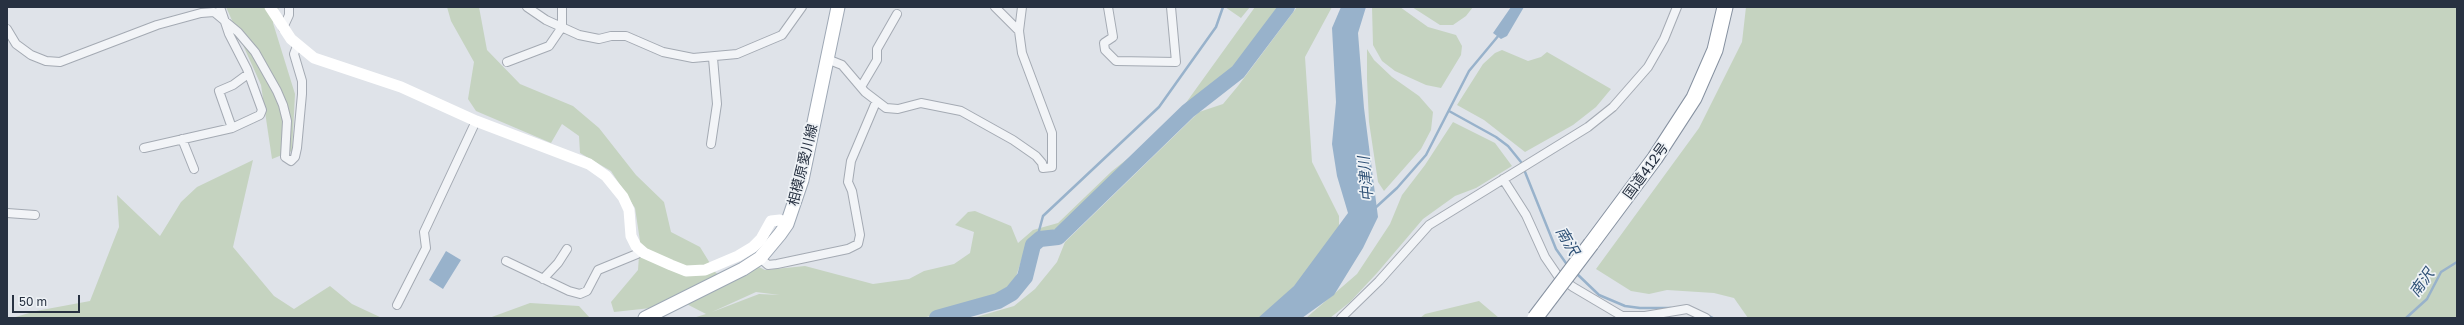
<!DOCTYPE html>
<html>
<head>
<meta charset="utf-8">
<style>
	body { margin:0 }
	#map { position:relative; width:2464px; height:325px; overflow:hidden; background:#dfe3e9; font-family:"Golos Text",sans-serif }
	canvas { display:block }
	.frame { position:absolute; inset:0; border:8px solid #273141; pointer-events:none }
	.scale { position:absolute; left:12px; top:295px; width:68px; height:18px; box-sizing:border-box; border:2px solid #273141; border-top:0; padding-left:5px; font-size:12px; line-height:14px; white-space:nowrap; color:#273141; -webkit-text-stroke:3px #eef2f6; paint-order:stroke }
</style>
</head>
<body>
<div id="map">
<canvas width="2464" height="325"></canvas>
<div class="frame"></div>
<div class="scale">50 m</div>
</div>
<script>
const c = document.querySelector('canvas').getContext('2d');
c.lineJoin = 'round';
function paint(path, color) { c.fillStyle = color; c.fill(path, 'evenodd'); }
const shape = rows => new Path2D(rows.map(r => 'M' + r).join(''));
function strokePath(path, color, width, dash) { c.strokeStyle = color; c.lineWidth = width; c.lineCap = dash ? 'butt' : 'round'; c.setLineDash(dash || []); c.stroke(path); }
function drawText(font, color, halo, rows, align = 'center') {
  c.font = font + ' "Golos Text","Noto Sans JP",sans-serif'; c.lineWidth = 3.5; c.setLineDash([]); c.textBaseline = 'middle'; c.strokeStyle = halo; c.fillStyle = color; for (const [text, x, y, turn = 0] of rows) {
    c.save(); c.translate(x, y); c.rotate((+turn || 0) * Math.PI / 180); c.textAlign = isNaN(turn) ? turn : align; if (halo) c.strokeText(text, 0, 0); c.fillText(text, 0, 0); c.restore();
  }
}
paint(shape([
	[226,7,279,7,273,23,295,94,292,151,272,159,261,85],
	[447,7,479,7,487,50,520,84,573,106,599,128,636,175,664,202,671,232,700,247,716,273,735,280,759,267,765,270,805,266,873,284,909,279,924,271,954,264,970,253,974,232,955,225,968,212,975,211,1011,226,1018,243,1033,230,1058,223,1112,171,1131,156,1134,160,1062,228,1034,234,1024,252,1014,283,977,305,922,318,693,318,706,314,675,298,651,308,614,312,611,302,638,270,640,241,635,208,611,171,580,153,579,136,562,124,551,143,476,111,468,99,474,62,451,21],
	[756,292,780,295,759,294,712,312],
	[1225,7,1250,7,1241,18],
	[1255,7,1279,7,1232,72,1175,118],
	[1297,7,1332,7,1305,57,1312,162,1339,216,1339,231,1309,271,1267,314,1261,318,973,318,1014,306,1035,289,1057,262,1065,242,1199,112,1223,104,1238,86],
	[1372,7,1400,7,1428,27,1456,35,1462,46,1461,55,1441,88,1426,85,1395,71,1382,61,1373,45],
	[1412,7,1473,7,1466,16,1453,25,1440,25],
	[1746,7,2457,7,2457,318,1748,318,1734,298,1714,293,1667,290,1649,294,1631,291,1596,269,1699,128,1742,42],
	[1367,49,1374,60,1392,77,1419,96,1433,112,1431,130,1421,149,1384,191,1378,182,1369,122,1367,79],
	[1502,50,1528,61,1541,57,1547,52,1611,89,1596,107,1573,125,1525,152,1484,120,1457,105,1483,64,1495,53],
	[1453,122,1495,143,1512,166,1476,188,1455,196,1423,219,1377,273,1350,302,1330,318,1306,318,1357,274,1390,224,1402,195,1425,165],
	[253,160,233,247,274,296,294,309,330,286,352,304,382,318,12,318,36,311,90,301,119,227,117,195,160,236,181,202,197,187],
	[1479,301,1499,318,1420,318,1425,314],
	[530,303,579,306,590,318,489,318]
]), '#c5d3c0');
paint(shape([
	[1341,7,1366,7,1358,33,1364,108,1378,217,1363,248,1334,295,1302,318,1258,318,1294,286,1348,213,1337,176,1332,144,1336,102,1332,28],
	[1511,7,1524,7,1507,36,1501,39,1493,33],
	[446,251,461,260,443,289,429,280]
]), '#98b2cb');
strokePath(shape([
	[1449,111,1496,137,1508,146,1521,162,1556,249,1568,266],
	[1374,209,1397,188,1426,155,1469,71,1499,35],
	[1036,242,1043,216,1159,107,1216,27,1223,7],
	[1575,272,1599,295,1625,306,1640,308,1671,308],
	[1701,312,1713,318],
	[2406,318,2427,299,2441,272,2457,262]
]), '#98b2cb', 2.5);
strokePath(shape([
	[937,318,998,301,1012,293,1025,277,1033,245,1040,239,1058,237,1188,111,1238,72,1287,7]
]), '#98b2cb', 16);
const street = shape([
	[527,7,546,20,579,35,599,39,611,36,626,36,663,52,693,58,737,54,782,35,802,7],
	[995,7,1019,31],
	[1108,7,1113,37,1104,43,1105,50,1116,61,1176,62,1171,7],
	[283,28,289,15,289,7],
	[7,29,16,44,31,55,46,61,60,62,157,25,201,13,214,12,238,32,255,52,277,91,283,105,287,121,285,157,291,161,295,157,297,148,302,94,302,81,294,54,297,46],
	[827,59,842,65,865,92,886,108,898,109,921,103,961,111,1013,140,1036,156,1042,163,1043,168,1052,167,1052,133,1022,53,1019,31,1022,7],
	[507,62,549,46,562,27,562,7],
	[861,87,877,60,877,49,897,14],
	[232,128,219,91,233,85,248,74],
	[182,139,194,169],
	[711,144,717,104,713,58],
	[144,148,232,128,260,115,262,110,247,69,229,34,220,7],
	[1503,179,1526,215,1545,257,1558,276,1573,287,1622,316,1645,316,1687,309,1706,318],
	[7,213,35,215],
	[760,258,768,265,777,264,848,249,858,244,860,235,852,191,848,182,851,161,876,102],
	[506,261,569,291,580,294,587,291,598,270,637,254,640,250],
	[543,279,558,263,567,249],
	[397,305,426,248,424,232,476,121],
	[1341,318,1379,281,1429,225,1588,127,1613,107,1648,67,1664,39,1677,7]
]);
const primary = shape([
	[645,318,743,269,760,258,780,234,787,224,802,180,838,7]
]);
const highway = shape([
	[1591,244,1655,158,1694,98,1715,50,1725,7]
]);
strokePath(street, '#a4aab3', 10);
strokePath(primary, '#9ea8b5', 15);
strokePath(highway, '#8691a0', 17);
strokePath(street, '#f2f4f7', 8);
strokePath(shape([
	[270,7,291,39,314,58,401,87,476,121,589,164,606,176,623,197,629,210,631,236,636,246,644,253,671,265,686,271,705,270,738,256,753,247,761,239,771,221,780,220,787,224]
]), '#fff', 11);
strokePath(primary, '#fff', 13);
strokePath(highway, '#fff', 15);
const highwayBridge = shape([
	[1535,318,1591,244]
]);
strokePath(highwayBridge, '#8691a0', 17, []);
strokePath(highwayBridge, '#fff', 15);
drawText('14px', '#273141', '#eef2f6', [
	["相模原愛川線",803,165,-76],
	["国道412号",1646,171,-54]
]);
drawText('italic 15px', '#2f5176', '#eef2f6', [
	["中津川",1366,179,-95],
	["南沢",1567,241,60],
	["南沢",2422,283,-55]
]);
</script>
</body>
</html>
